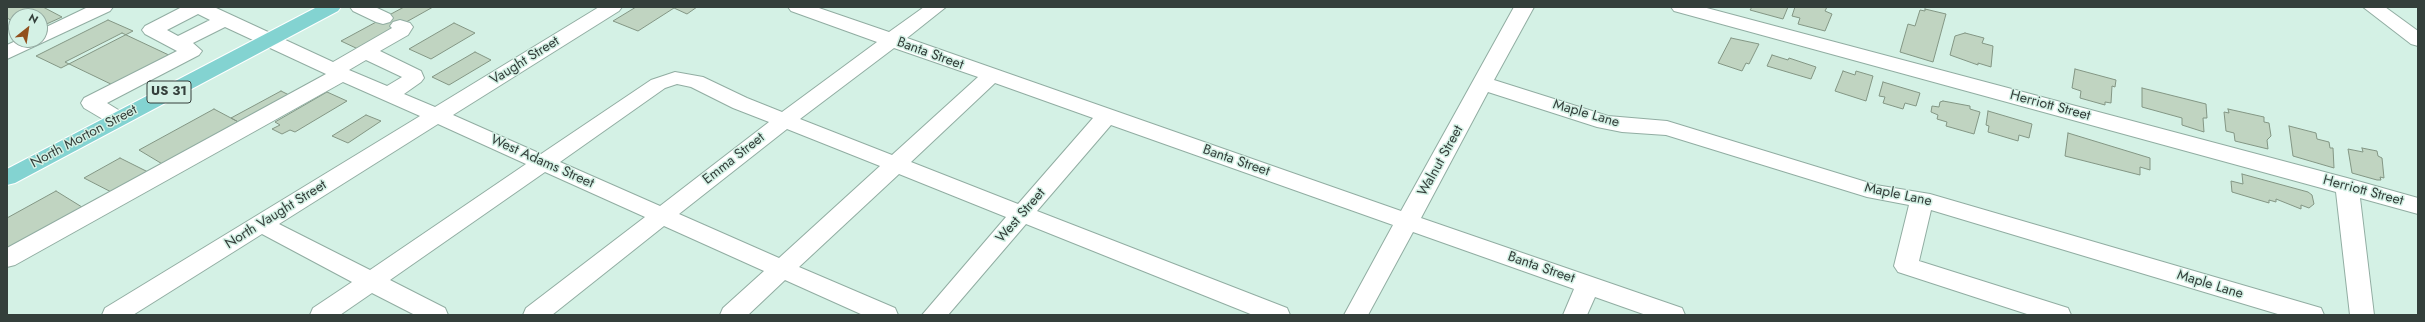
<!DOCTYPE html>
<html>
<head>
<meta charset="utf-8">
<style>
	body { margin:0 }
	#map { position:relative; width:2425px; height:322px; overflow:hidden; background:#d4f1e5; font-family:Jost,sans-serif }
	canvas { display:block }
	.frame { position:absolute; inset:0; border:8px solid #343f3b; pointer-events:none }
	.north { position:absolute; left:8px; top:8px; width:40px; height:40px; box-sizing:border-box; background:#d4f1e5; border:1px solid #94aaa1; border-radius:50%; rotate:30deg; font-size:11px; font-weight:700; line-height:16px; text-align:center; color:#343f3b }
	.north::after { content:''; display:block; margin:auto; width:14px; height:18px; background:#92501e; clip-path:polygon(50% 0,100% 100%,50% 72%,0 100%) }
</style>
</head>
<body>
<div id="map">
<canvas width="2425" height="322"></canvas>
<div class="frame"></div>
<div class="north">N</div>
</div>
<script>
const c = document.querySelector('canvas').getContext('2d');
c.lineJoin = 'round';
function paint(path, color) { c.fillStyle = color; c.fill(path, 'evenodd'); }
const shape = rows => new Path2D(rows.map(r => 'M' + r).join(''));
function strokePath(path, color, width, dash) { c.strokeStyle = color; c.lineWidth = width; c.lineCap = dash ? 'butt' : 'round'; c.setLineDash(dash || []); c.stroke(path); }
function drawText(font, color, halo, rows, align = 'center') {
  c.font = font + ' Jost,sans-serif'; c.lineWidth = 3; c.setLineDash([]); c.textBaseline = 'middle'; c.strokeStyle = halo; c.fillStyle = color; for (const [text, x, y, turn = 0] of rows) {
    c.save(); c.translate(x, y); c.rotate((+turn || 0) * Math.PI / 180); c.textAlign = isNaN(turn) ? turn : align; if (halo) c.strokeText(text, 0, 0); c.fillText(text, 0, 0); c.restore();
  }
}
const building = shape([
	[7,7,43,7,62,17,40,27,40,16,16,16,16,23,7,18,7,7],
	[404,7,433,7,358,49,341,41,404,7],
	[636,7,697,7,687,14,674,8,638,31,613,21,636,7],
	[1752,7,1788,7,1783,19,1750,10,1752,7],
	[1795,7,1827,7,1825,11,1832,14,1825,31,1798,24,1800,18,1792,16,1795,7],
	[1925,9,1946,14,1933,62,1900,52,1908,24,1915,26,1920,10,1925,11,1925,9],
	[108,20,133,31,61,68,36,56,108,20],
	[454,23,475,33,431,59,409,49,454,23],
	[122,33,173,57,117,87,65,62,122,33],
	[1965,33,1984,38,1982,43,1993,46,1991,67,1978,63,1978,65,1950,55,1955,36,1965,33],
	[1731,38,1759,44,1749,64,1746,63,1742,71,1718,63,1731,38],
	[475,52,491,60,449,85,432,77,475,52],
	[1772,55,1788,60,1789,58,1816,67,1811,79,1767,66,1772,55],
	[2075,69,2116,80,2115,87,2112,86,2111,103,2105,102,2105,105,2080,98,2081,91,2072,88,2075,69],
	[1843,71,1855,75,1856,71,1873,76,1866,101,1835,91,1843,71],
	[1883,82,1920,93,1916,106,1905,103,1903,109,1883,103,1885,97,1879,96,1883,82],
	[2142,88,2206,104,2207,118,2203,118,2204,132,2182,125,2182,118,2142,107,2142,88],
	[281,91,295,98,244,125,231,118,281,91],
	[327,92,347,101,295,132,290,130,282,134,272,129,280,125,275,122,327,92],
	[1943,101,1970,106,1970,109,1980,112,1974,134,1946,126,1947,122,1937,119,1938,115,1931,112,1932,106,1939,107,1940,102,1943,101],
	[214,109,244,125,169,168,139,150,214,109],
	[2228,109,2264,117,2264,122,2269,123,2271,136,2267,140,2268,149,2235,141,2234,133,2226,131,2224,112,2229,113,2228,109],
	[1988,111,2032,124,2029,138,2019,135,2018,141,1988,132,1989,126,1986,125,1988,111],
	[366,115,381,121,348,143,332,136,366,115],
	[2289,126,2316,133,2317,139,2329,142,2330,148,2333,148,2334,168,2293,156,2289,126],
	[2068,133,2150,158,2150,170,2140,167,2140,175,2065,156,2068,133],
	[2362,148,2377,151,2378,156,2382,158,2384,178,2380,177,2381,180,2377,180,2352,173,2348,149,2363,152,2362,148],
	[120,158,154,175,119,196,84,178,120,158],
	[2242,174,2308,192,2312,195,2314,204,2309,208,2301,205,2301,209,2276,199,2276,202,2269,200,2269,203,2232,192,2231,181,2243,184,2242,174],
	[56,191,90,212,7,250,7,218,56,191]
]);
paint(building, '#c0d4c1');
strokePath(building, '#839684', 1);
const minor = shape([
	[88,7,113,7,110,11,7,59,7,45,18,40,40,40,40,30,88,7],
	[182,7,214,7,333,62,392,28,390,26,393,22,400,20,410,23,413,27,408,35,380,51,421,71,424,78,421,82,404,94,435,107,599,7,622,7,619,11,453,115,541,154,651,80,675,72,703,77,747,98,782,112,877,42,791,11,788,7,816,7,889,32,924,7,946,7,907,38,1401,211,1514,7,1534,7,1494,80,1608,116,1667,121,1876,185,1930,194,2321,308,2324,315,2281,315,1931,210,1919,261,2068,308,2071,315,2030,315,1898,272,1894,266,1909,205,1867,197,1666,135,1622,132,1597,127,1488,92,1421,218,1682,308,1685,315,1646,315,1595,297,1587,315,1563,315,1574,289,1413,232,1368,315,1344,315,1393,225,1111,125,1037,211,1287,308,1290,315,1253,315,1026,224,948,315,922,315,1006,217,899,174,799,267,895,308,898,315,863,315,785,280,748,315,720,315,723,308,764,271,664,226,552,315,523,315,526,308,645,217,545,172,390,280,445,308,448,315,415,315,372,293,340,315,310,315,313,308,352,282,262,234,133,315,102,315,105,308,420,116,343,82,15,265,7,267,7,248,326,74,225,27,193,43,202,51,199,55,107,103,125,114,129,119,125,124,118,126,111,124,84,108,81,103,84,98,177,51,145,34,142,30,145,26,182,7],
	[198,14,210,20,178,36,167,30,198,14],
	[894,48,978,77,892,155,800,119,894,48],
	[366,60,402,77,387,86,349,70,366,60],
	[995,83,1093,118,1018,204,911,162,995,83],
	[677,84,691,87,733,108,769,122,660,206,560,162,665,88,677,84],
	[438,124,526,164,370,270,279,224,438,124],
	[787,129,880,166,779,258,679,214,787,129],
	[350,7,375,7,390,14,393,18,390,22,383,24,376,22,353,11,350,7],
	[1671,7,1703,7,2347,178,2418,198,2418,214,2360,198,2374,315,2350,315,2336,192,1674,11,1671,7],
	[2363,7,2385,7,2418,31,2418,46,2411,44,2363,7]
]);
const major = shape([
	[317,7,341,7,338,11,15,183,7,185,7,169,317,7]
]);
strokePath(minor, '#91ada2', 2);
strokePath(major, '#fff', 2);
paint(minor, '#fff');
paint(major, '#83d3d1');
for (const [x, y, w] of [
	[169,92,44]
]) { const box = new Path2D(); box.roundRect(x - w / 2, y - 11, w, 22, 3); c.fillStyle = '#d4f1e5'; c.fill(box); strokePath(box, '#343f3b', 1); }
drawText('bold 13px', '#343f3b', null, [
	["US 31",169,92]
]);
drawText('14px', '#343f3b', '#d4f1e5', [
	["Banta Street",930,54,20],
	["Vaught Street",525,61,-32],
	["Herriott Street",2050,106,15],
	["Maple Lane",1586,114,16],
	["North Morton Street",84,137,-28],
	["Emma Street",734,159,-38],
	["Banta Street",1236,161,19],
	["Walnut Street",1441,161,-61],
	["West Adams Street",542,162,24],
	["Herriott Street",2363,191,15],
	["Maple Lane",1898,195,12],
	["North Vaught Street",276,215,-32],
	["West Street",1021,216,-49],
	["Banta Street",1541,268,19],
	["Maple Lane",2210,285,17]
]);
</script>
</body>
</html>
